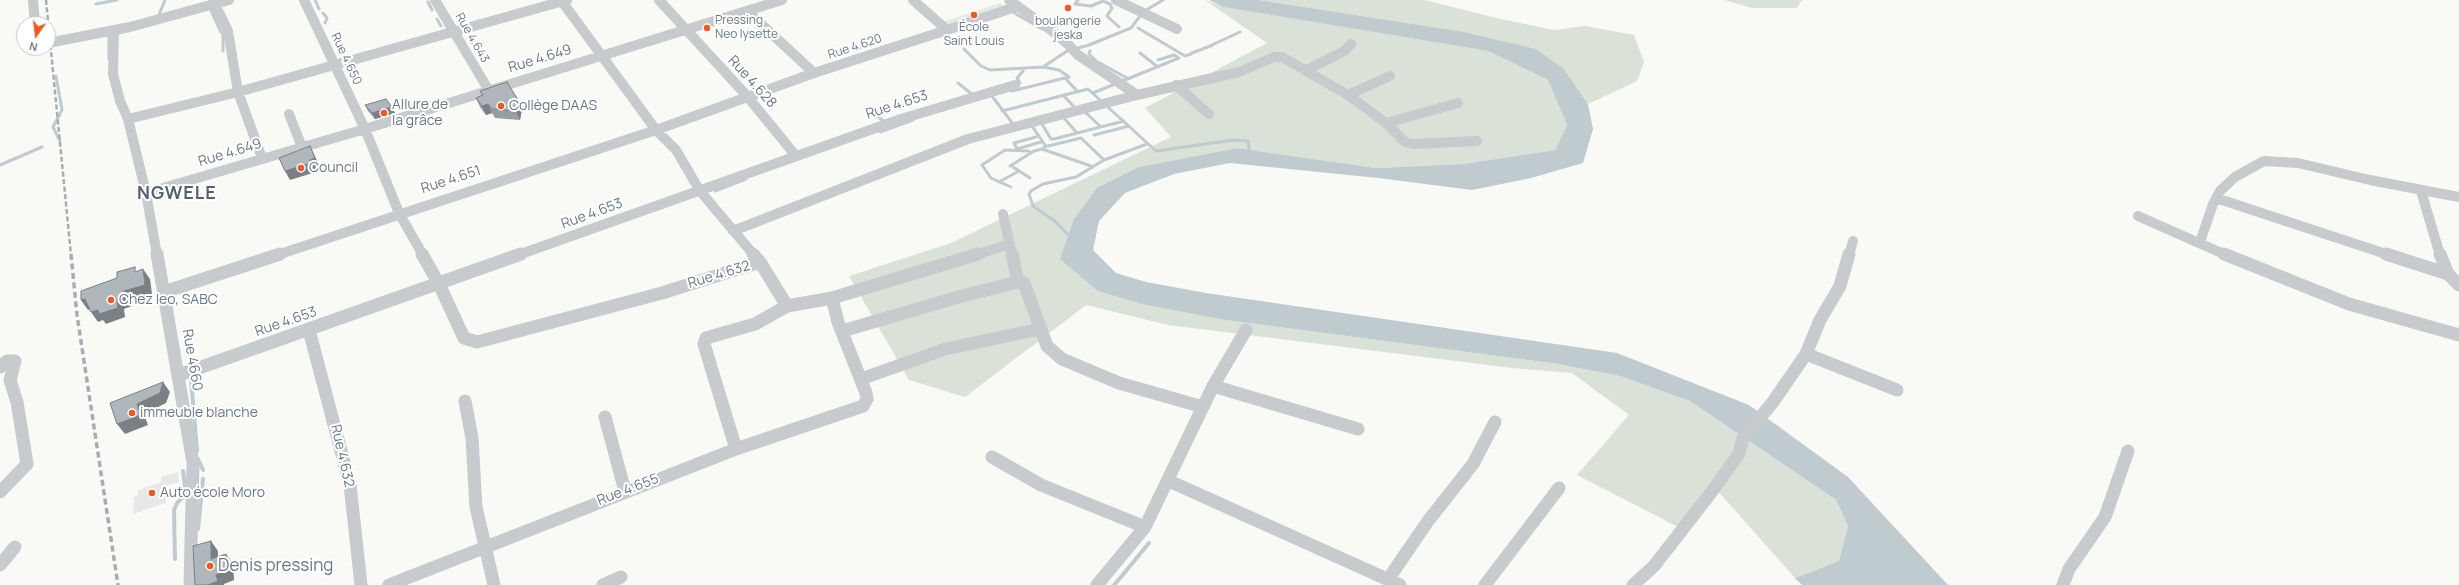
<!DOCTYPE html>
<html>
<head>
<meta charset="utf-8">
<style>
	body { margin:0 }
	#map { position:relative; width:2459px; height:585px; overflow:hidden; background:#f9f9f6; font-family:Manrope,sans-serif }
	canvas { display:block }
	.north { position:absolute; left:16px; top:16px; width:40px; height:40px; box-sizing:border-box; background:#fff; border:1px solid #c2c9d0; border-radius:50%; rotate:194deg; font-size:11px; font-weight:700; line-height:16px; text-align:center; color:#667889 }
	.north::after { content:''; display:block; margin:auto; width:14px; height:18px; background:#f0581f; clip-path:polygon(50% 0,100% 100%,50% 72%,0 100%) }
</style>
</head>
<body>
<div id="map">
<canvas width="2459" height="585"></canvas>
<div class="north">N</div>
</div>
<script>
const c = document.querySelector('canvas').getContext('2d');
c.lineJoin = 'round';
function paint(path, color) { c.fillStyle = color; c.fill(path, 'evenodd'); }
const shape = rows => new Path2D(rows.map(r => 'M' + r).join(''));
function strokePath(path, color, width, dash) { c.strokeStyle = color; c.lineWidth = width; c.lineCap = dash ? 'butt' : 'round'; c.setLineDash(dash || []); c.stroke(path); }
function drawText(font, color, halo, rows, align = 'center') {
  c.font = font + ' Manrope,sans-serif'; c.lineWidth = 4; c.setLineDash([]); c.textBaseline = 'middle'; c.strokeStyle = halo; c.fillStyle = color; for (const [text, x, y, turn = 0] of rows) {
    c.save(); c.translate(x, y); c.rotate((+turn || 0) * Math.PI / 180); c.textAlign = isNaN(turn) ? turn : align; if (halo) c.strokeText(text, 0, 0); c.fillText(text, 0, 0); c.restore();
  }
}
paint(shape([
	[1000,3,1006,8,950,26,945,21],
	[178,472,179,482,166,486,166,503,133,514,134,497,138,495,138,490,161,482,161,477]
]), '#e7e8e7');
paint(shape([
	[1205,0,1223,7,1488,51,1548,80,1567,125,1555,150,1463,164,1376,168,1237,148,1139,167,1061,259,1226,320,1558,364,1620,376,1690,401,1836,500,1848,526,1839,561,1795,578,1716,489,1678,527,1577,475,1629,415,1572,373,1512,368,1168,325,1086,305,965,397,909,380,849,276,951,243,1171,137,1145,108,1267,43],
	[1259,0,1425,0,1501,19,1554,30,1585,26,1634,35,1644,62,1637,81,1588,104,1564,69,1459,31],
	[1724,0,1802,0,1797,8,1752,8]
]), '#dae1d7');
paint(shape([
	[1209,0,1259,0,1459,31,1536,49,1564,69,1588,104,1593,129,1583,163,1531,178,1472,190,1378,178,1230,163,1174,174,1125,193,1099,221,1093,250,1116,273,1146,282,1206,293,1617,353,1749,405,1848,477,1948,585,1802,585,1795,578,1839,561,1848,526,1836,500,1690,401,1620,376,1558,364,1226,320,1142,304,1098,291,1060,259,1074,219,1097,188,1139,167,1237,148,1376,168,1463,164,1555,150,1567,125,1548,80,1488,51,1223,7]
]), '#c0cbd0');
strokePath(shape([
	[315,0,319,9],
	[1078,0,1075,4,1091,6,1103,1,1110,4,1112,8,1107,16,1119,27],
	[428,2,432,10],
	[96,4,117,0],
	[209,6,221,32],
	[1011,11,1042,29],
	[323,13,327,18,325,23],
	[158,17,165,0],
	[437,19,441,26],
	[1138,28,1185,56,1191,54],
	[109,33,109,59],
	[223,33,223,51],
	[1052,35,1064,46],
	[1214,44,1240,32],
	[964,49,981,66,990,70,1043,67,1059,70,1069,77,1012,91],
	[1090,51,1089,54,1096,61,1127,78],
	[1140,53,1158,67],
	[1192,53,1213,45],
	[1043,67,1067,51,1089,45,1131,28,1143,12,1163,0],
	[56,76,62,110,53,127,60,141],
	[1066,79,1078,92],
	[958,83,973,95],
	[1016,86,1020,83,1017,78,1023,71],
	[1093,93,1179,58,1174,55,1158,60],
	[992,96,1013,124],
	[1064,96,1076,109],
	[870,111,885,122],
	[1002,111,1088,89,1156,151,1233,140,1248,141,1250,155],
	[1085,112,1101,127],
	[1063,117,1077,133],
	[1042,124,1051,139,1054,139,1124,121],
	[1034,126,1032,126,1045,145],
	[880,132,913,120],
	[1094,135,1129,126],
	[1036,137,1014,143,1017,149,1041,142],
	[1044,147,1081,138,1104,160],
	[0,165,42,147],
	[1010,166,1034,151,1042,149,1091,166],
	[1013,167,1030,178],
	[999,182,1019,171],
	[1011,187,991,178,982,165,1005,150,1029,151],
	[715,191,746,179],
	[1072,239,1056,222,1033,206,1029,194,1031,191,1043,184,1076,177,1104,160,1147,144]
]), '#c0cbd0', 3);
strokePath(shape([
	[194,375,191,378,197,451],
	[198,459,203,470],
	[198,529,203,479],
	[175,559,174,510,177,503,186,494,183,471],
	[1121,577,1149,543],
	[1114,585,1120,578]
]), '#c0cbd0', 4);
strokePath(shape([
	[33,0,35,24],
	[213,0,228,31,238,92,262,158],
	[304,0,365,129,399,213,423,255],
	[435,0,488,89],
	[561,0,656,130,676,150,700,191,754,255],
	[659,0,747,96,796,156],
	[1009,0,1062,38,1078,55,1137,95],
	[1116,0,1177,29],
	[747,11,814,73,947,30,913,0],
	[114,30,113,74,120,101,128,119,146,193,157,255],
	[947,30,1018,6],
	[48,43,130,27,229,0],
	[1305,71,1344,51,1351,44],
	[1176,85,1209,114],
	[1348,95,1390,76],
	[289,114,302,147],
	[128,119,238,92,567,0],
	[1386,123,1458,103],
	[2421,191,2440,255],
	[146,193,365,129,782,0],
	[2216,198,2389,255],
	[1003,214,1012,255],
	[2138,216,2226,255],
	[733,231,968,139,1137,95,1239,72,1274,57,1282,57,1348,95,1386,123,1405,142,1413,144,1477,141],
	[2200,242,2213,204,2220,191,2235,177,2264,161,2298,163,2370,180,2459,197],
	[277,255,656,130,814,73],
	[518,255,901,119,1015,85],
	[975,255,1010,244],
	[1849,255,1853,241]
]), '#c7cbce', 10);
strokePath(shape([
	[157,254,193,463,190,585],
	[422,254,439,284,464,338,477,342,662,293,760,262,753,254],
	[1012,254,1018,282],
	[2224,254,2349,304,2459,335],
	[2386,254,2448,274],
	[2440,254,2448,274,2459,285],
	[164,292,280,254],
	[787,306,832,298,978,254],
	[309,330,350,485,361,585],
	[842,331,962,296,1018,282,1024,283,1047,346,1062,359,1119,383,1203,407],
	[1806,354,1897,390],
	[0,367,7,361,15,361,10,380,17,402,27,464,0,492],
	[179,375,521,254],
	[861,379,945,349,1040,329],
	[1213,386,1358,429],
	[465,401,472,438,476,507,494,585],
	[605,417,625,491],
	[736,449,704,344,706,338,755,324,787,306,760,262],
	[992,457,1041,485,1145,527],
	[1169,481,1400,585],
	[0,565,15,547],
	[1389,578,1428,521,1473,464,1495,422],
	[389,585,736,449,863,406,867,399,866,393,838,322,832,298],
	[603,585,621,577],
	[1097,585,1145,527,1213,386,1246,330],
	[1485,585,1559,488],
	[1633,585,1654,566,1710,494,1739,454,1743,438,1773,402,1806,354,1820,320,1840,286,1849,254],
	[2063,585,2069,569,2105,517,2128,451]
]), '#c7cbce', 13);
strokePath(shape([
	[46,0,71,255]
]), '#a7adb3', 2.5, [5, 2.5]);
strokePath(shape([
	[71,254,77,315,118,585]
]), '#a7adb3', 3.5, [6, 3.5]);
paint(shape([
	[480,91,518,100,522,109,520,120,495,118,492,113,486,115,480,107,476,98,482,96],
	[365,105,392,107,395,113,375,119,368,111]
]), '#969da3');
paint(shape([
	[518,100,522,109,520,120,516,111],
	[488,104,492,113,486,115,482,106],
	[392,107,395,113,375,119,372,113],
	[310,146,320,167,315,169,316,172,290,180,285,171,310,160],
	[143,269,150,279,152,294,131,301,132,306,124,309,125,317,106,324,103,320,98,322,91,312,117,299],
	[85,299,92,308,88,310,81,300],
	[163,382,170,392,166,403,144,414,148,425,125,434,117,424,137,404],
	[211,541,218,551,218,569,211,559],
	[226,554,233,564,234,580,224,584,224,585,208,585,216,575]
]), '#7a8084');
const building = shape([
	[507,82,518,100,516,111,492,109,488,104,482,106,476,98,483,95,480,91,507,82],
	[386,99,392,107,372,113,365,105,386,99],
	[310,146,315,158,310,160,311,163,285,171,279,158,310,146],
	[135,267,135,272,143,269,145,285,124,291,125,296,117,299,118,308,99,314,98,310,91,312,85,299,81,300,81,291,117,278,117,272,135,267],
	[163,382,160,393,137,404,141,415,117,424,110,403,163,382],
	[211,541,211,559,226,554,226,571,216,575,218,581,208,585,195,585,193,546,211,541]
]);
paint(building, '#afb7bd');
strokePath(building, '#7a8084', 1);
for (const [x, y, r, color] of [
	[1068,8,4,"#f0581f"],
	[974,15,4,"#f0581f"],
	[707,28,4,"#f0581f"],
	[501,106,4,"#f0581f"],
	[384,113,4,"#f0581f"],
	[301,168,4,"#f0581f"],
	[111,300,4,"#f0581f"],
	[132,413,4,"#f0581f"],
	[152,493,4,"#f0581f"],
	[210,566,4,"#f0581f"]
]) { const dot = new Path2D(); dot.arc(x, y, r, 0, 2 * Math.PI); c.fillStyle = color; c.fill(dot); strokePath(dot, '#fff', 1.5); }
drawText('12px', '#667889', '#fff', [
	["Pressing",715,21,"left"],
	["Neo lysette",715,35,"left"],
	["boulangerie",1068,22],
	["jeska",1068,36],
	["École",974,28],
	["Saint Louis",974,42]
]);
drawText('12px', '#667889', '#fff', [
	["Rue 4.643",472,38,60],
	["Rue 4.620",855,47,-18],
	["Rue 4.650",346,59,65]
]);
drawText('14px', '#667889', '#fff', [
	["Rue 4.649",540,59,-17],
	["Rue 4.628",752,82,48],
	["Rue 4.653",897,105,-18],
	["Rue 4.649",230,153,-17],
	["Rue 4.651",451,180,-18],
	["Rue 4.653",592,214,-20],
	["Rue 4.632",719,275,-17],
	["Rue 4.653",286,322,-19],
	["Rue 4660",192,360,80],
	["Rue 4.632",342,456,77],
	["Rue 4.655",628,490,-21]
]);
drawText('14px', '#667889', '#fff', [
	["Allure de",392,105],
	["la grâce",392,121],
	["Collège DAAS",509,106],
	["Council",309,168],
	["Chez leo, SABC",119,300],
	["immeuble blanche",140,413],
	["Auto école Moro",160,493]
], 'left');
drawText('17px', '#667889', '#fff', [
	["Denis pressing",218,566]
], 'left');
c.letterSpacing = '1px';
drawText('bold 18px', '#54616e', '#fff', [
	["NGWELE",177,194]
]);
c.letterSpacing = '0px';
</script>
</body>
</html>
